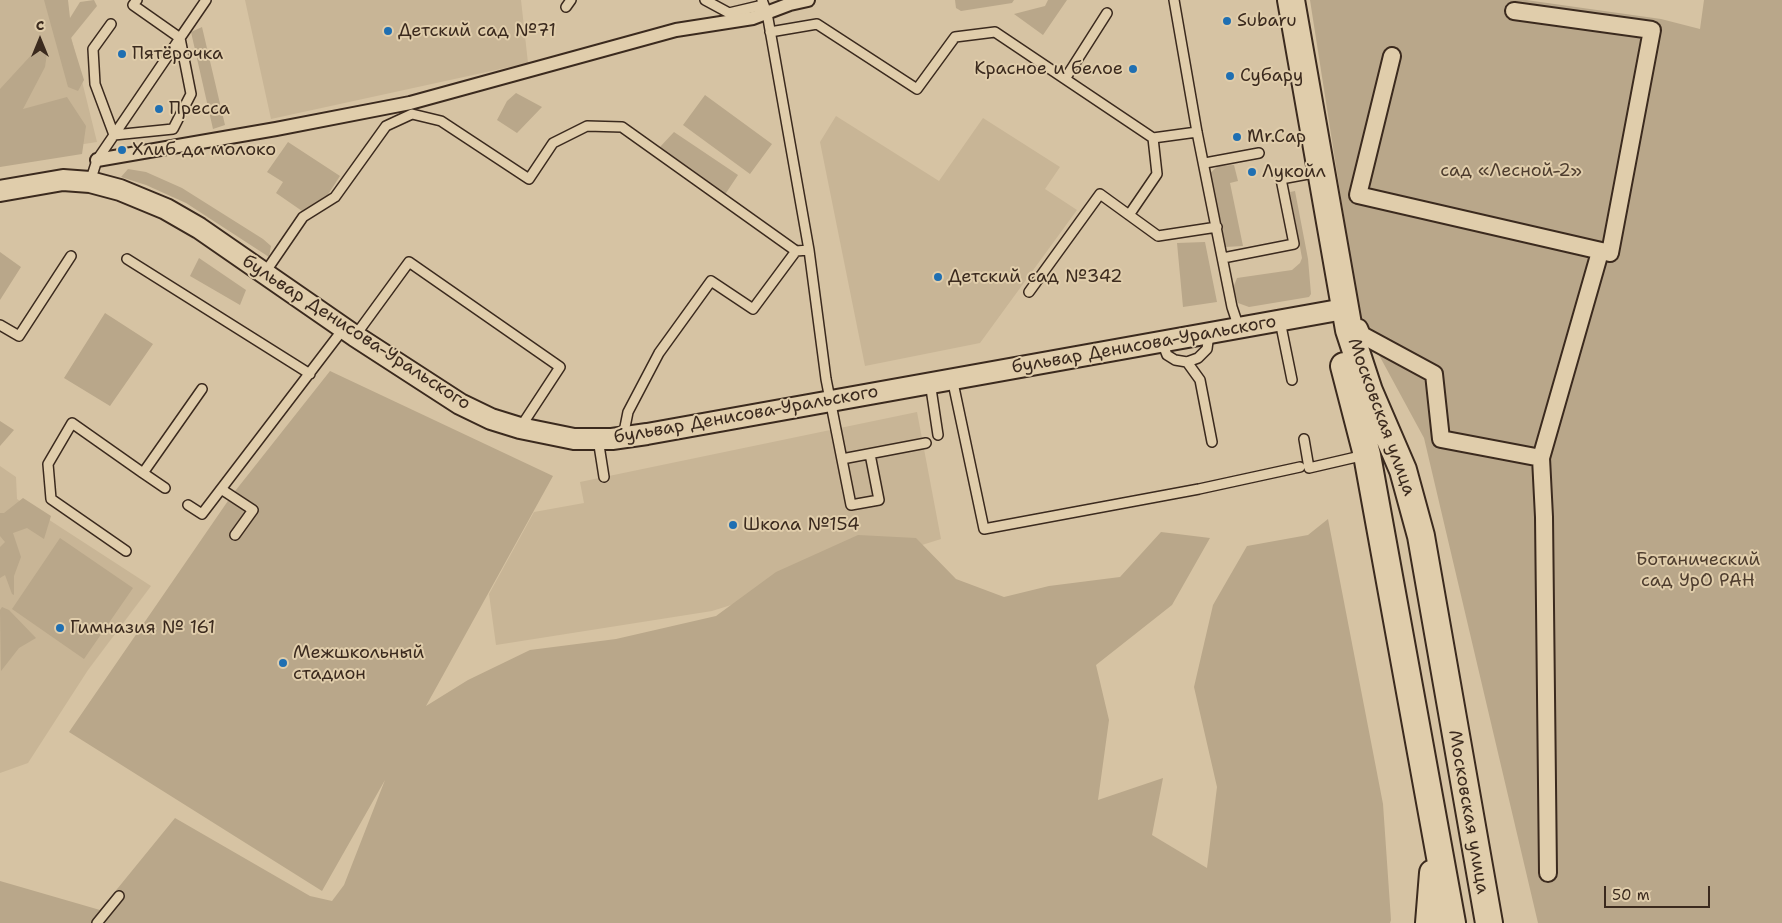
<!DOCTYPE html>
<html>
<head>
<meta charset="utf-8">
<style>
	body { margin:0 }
	#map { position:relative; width:1782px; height:923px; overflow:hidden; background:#d6c3a3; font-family:"Shantell Sans",sans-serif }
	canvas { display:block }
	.north { position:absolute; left:15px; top:15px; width:50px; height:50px; -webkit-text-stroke:4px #e0cdab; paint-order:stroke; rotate:0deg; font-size:14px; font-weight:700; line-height:20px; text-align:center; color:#3b2a1e }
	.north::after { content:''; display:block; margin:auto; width:18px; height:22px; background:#3b2a1e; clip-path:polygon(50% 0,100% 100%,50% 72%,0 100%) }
	.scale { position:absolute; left:1604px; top:886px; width:106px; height:22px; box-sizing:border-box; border:2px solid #3b2a1e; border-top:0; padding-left:6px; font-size:15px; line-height:18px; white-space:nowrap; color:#3b2a1e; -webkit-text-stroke:4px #e0cdab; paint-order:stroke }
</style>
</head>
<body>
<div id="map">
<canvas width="1782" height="923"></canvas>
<div class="north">С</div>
<div class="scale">50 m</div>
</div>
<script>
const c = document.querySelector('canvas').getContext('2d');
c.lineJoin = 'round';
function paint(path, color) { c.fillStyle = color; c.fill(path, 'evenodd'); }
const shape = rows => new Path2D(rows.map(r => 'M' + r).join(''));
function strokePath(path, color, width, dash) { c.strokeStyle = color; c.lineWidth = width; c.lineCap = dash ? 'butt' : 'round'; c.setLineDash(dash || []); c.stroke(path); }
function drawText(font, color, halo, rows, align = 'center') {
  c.font = font + ' "Shantell Sans",sans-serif'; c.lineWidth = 4; c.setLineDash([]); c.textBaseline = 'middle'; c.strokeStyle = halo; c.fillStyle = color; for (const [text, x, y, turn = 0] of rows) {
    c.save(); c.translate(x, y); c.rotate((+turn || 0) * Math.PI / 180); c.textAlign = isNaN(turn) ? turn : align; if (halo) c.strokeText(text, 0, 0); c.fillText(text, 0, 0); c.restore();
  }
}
paint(shape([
	[0,0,62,0,97,142,0,157],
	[245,0,521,0,528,63,271,119],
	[836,116,939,181,983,118,1060,167,1045,189,1077,210,980,343,865,366,820,142],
	[917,412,941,539,712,611,496,645,489,594,534,512,584,503,580,482],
	[0,466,16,477,17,499,151,586,88,670,28,763,0,773]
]), '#c8b596');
paint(shape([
	[44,0,68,0,70,18,80,2,94,0,97,6,71,38,84,80,78,91,68,87],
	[955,0,1014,0,1012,3,961,11,956,8],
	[1048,0,1067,0,1043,35,1014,14,1045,6],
	[1310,0,1526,0,1661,19,1700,29,1704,0,1782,0,1782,923,1538,923,1424,438,1360,320],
	[202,27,225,125,213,129,191,32],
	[35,51,47,53,45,67,23,109,67,97,86,126,82,154,0,167,0,89],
	[516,93,542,107,517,133,497,120,507,101],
	[705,95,772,144,750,174,683,125],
	[674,132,738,175,724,196,659,148],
	[288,142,340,176,327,196,302,211,276,193,283,182,267,172],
	[1234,165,1238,181,1230,183,1243,246,1225,247,1209,174,1218,166],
	[128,169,146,172,182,188,263,239,271,246,269,257,186,203,146,185,121,177],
	[1295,191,1308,259,1311,294,1309,297,1249,307,1238,303,1233,288,1237,278,1292,270,1300,263,1302,258,1290,192],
	[1205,242,1217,302,1183,307,1177,243],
	[0,252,21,267,0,300],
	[199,258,246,290,240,305,190,276],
	[105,313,153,344,110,406,64,378],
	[330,371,553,476,426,706,468,680,530,650,616,639,716,616,776,572,858,535,916,538,956,579,1004,597,1049,586,1120,577,1161,532,1210,538,1172,605,1096,665,1109,720,1098,800,1163,778,1152,835,1207,868,1217,787,1194,687,1213,605,1247,546,1308,535,1328,519,1383,804,1391,920,1390,923,0,923,0,881,100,910,175,818,310,896,332,901,344,885,385,780,322,891,69,732,232,495],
	[0,421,14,430,0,446],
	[23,498,51,516,44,539,27,528,13,533,21,557,14,576,14,595,12,594,5,575,0,578,0,547,5,542,0,536,0,513,4,513],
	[60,538,133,588,84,659,12,609],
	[2,607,9,610,36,638,19,648,1,671,0,610]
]), '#b9a78a');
const service = shape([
	[705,0,729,13,763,5],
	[762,0,767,13,809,250,826,379,851,505,879,500,870,454],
	[1174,0,1197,132,1232,307,1239,328],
	[566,7,571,0],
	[111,24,93,49,95,84,114,135,173,129,191,94,180,38,206,0],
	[770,32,817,24,917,89,955,37,995,32,1153,138,1197,132],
	[1065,79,1107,13],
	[1205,163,1259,153],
	[90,182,97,160,180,38,133,5,137,0],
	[1129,215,1157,174,1153,138],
	[1223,258,1294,244,1281,179,1308,174],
	[127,259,310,374],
	[264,274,303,217,335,197,386,126,412,114,441,121,529,179,553,143,587,126,622,127,796,251,809,250],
	[1029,292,1100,194,1158,236,1217,227],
	[1280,321,1292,380],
	[0,325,19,336,71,256],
	[355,336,409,262,560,367,520,428],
	[1162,342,1167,355,1175,360,1187,362,1198,358,1207,349,1209,334],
	[1187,362,1200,380,1212,442],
	[952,378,984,529,1199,489,1300,467],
	[930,382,938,435],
	[623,437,628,412,659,353,711,281,753,309,796,251],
	[598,439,604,477],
	[1304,439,1309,468,1365,455],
	[842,459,926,443],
	[165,488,143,473,202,389],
	[221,489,253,510,235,535],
	[188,505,202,514,344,328],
	[126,551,51,499,48,464,72,423,143,473],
	[97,923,119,896]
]);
const pedestrian = shape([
	[97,160,276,129,410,103,676,30,753,18,790,4,808,0]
]);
const minor = shape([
	[1392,56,1358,195,1610,253,1652,30,1514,11],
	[1351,329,1359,328,1362,335,1434,374,1441,439,1541,458],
	[1548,873,1544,517,1541,458,1600,252]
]);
const tertiary = shape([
	[0,191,63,180,90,182,120,190,166,209,199,228,355,336,460,404,491,419,520,428,574,439,612,439,647,434,1344,309]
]);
const primary = shape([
	[1291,0,1349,330,1369,391,1403,470,1421,536,1489,923],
	[1344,366,1367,455,1452,923],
	[1429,923,1433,873]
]);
strokePath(service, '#3b2a1e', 12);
strokePath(pedestrian, '#3b2a1e', 16);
strokePath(minor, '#3b2a1e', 20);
strokePath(tertiary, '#3b2a1e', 24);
strokePath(primary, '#3b2a1e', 30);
strokePath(service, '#e0cdab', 9);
strokePath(pedestrian, '#e0cdab', 12);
strokePath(minor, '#e0cdab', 16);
strokePath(tertiary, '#e0cdab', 20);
strokePath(primary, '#e0cdab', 26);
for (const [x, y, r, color] of [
	[1227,21,5,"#1f6fb2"],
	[388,31,5,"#1f6fb2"],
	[122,54,5,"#1f6fb2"],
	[1133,69,5,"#1f6fb2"],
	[1230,76,5,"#1f6fb2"],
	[159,109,5,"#1f6fb2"],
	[1237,137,5,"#1f6fb2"],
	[122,150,5,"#1f6fb2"],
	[1252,172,5,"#1f6fb2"],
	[938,277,5,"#1f6fb2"],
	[733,525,5,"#1f6fb2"],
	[60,628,5,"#1f6fb2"],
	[283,663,5,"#1f6fb2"]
]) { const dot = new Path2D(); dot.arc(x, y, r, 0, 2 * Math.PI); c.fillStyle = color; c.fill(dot); strokePath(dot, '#e0cdab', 2); }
drawText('18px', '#3b2a1e', '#e0cdab', [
	["Subaru",1237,21],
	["Детский сад №71",398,31],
	["Пятёрочка",132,54],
	["Красное и белое",1123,69,"right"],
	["Субару",1240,76],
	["Пресса",169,109],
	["Mr.Cap",1247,137],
	["Хлиб да молоко",132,150],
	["Лукойл",1262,172],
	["Детский сад №342",948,277],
	["Школа №154",743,525],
	["Гимназия № 161",70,628],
	["Межшкольный",293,653],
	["стадион",293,674]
], 'left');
drawText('18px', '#4e3d2e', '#e0cdab', [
	["сад «Лесной-2»",1511,171],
	["Ботанический",1698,560],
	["сад УрО РАН",1698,581]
]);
drawText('18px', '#3b2a1e', '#e0cdab', [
	["бульвар Денисова-Уральского",356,333,33],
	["бульвар Денисова-Уральского",1144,345,-10],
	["бульвар Денисова-Уральского",746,415,-10],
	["Московская улица",1381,417,70],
	["Московская улица",1468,812,80]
]);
</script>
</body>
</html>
